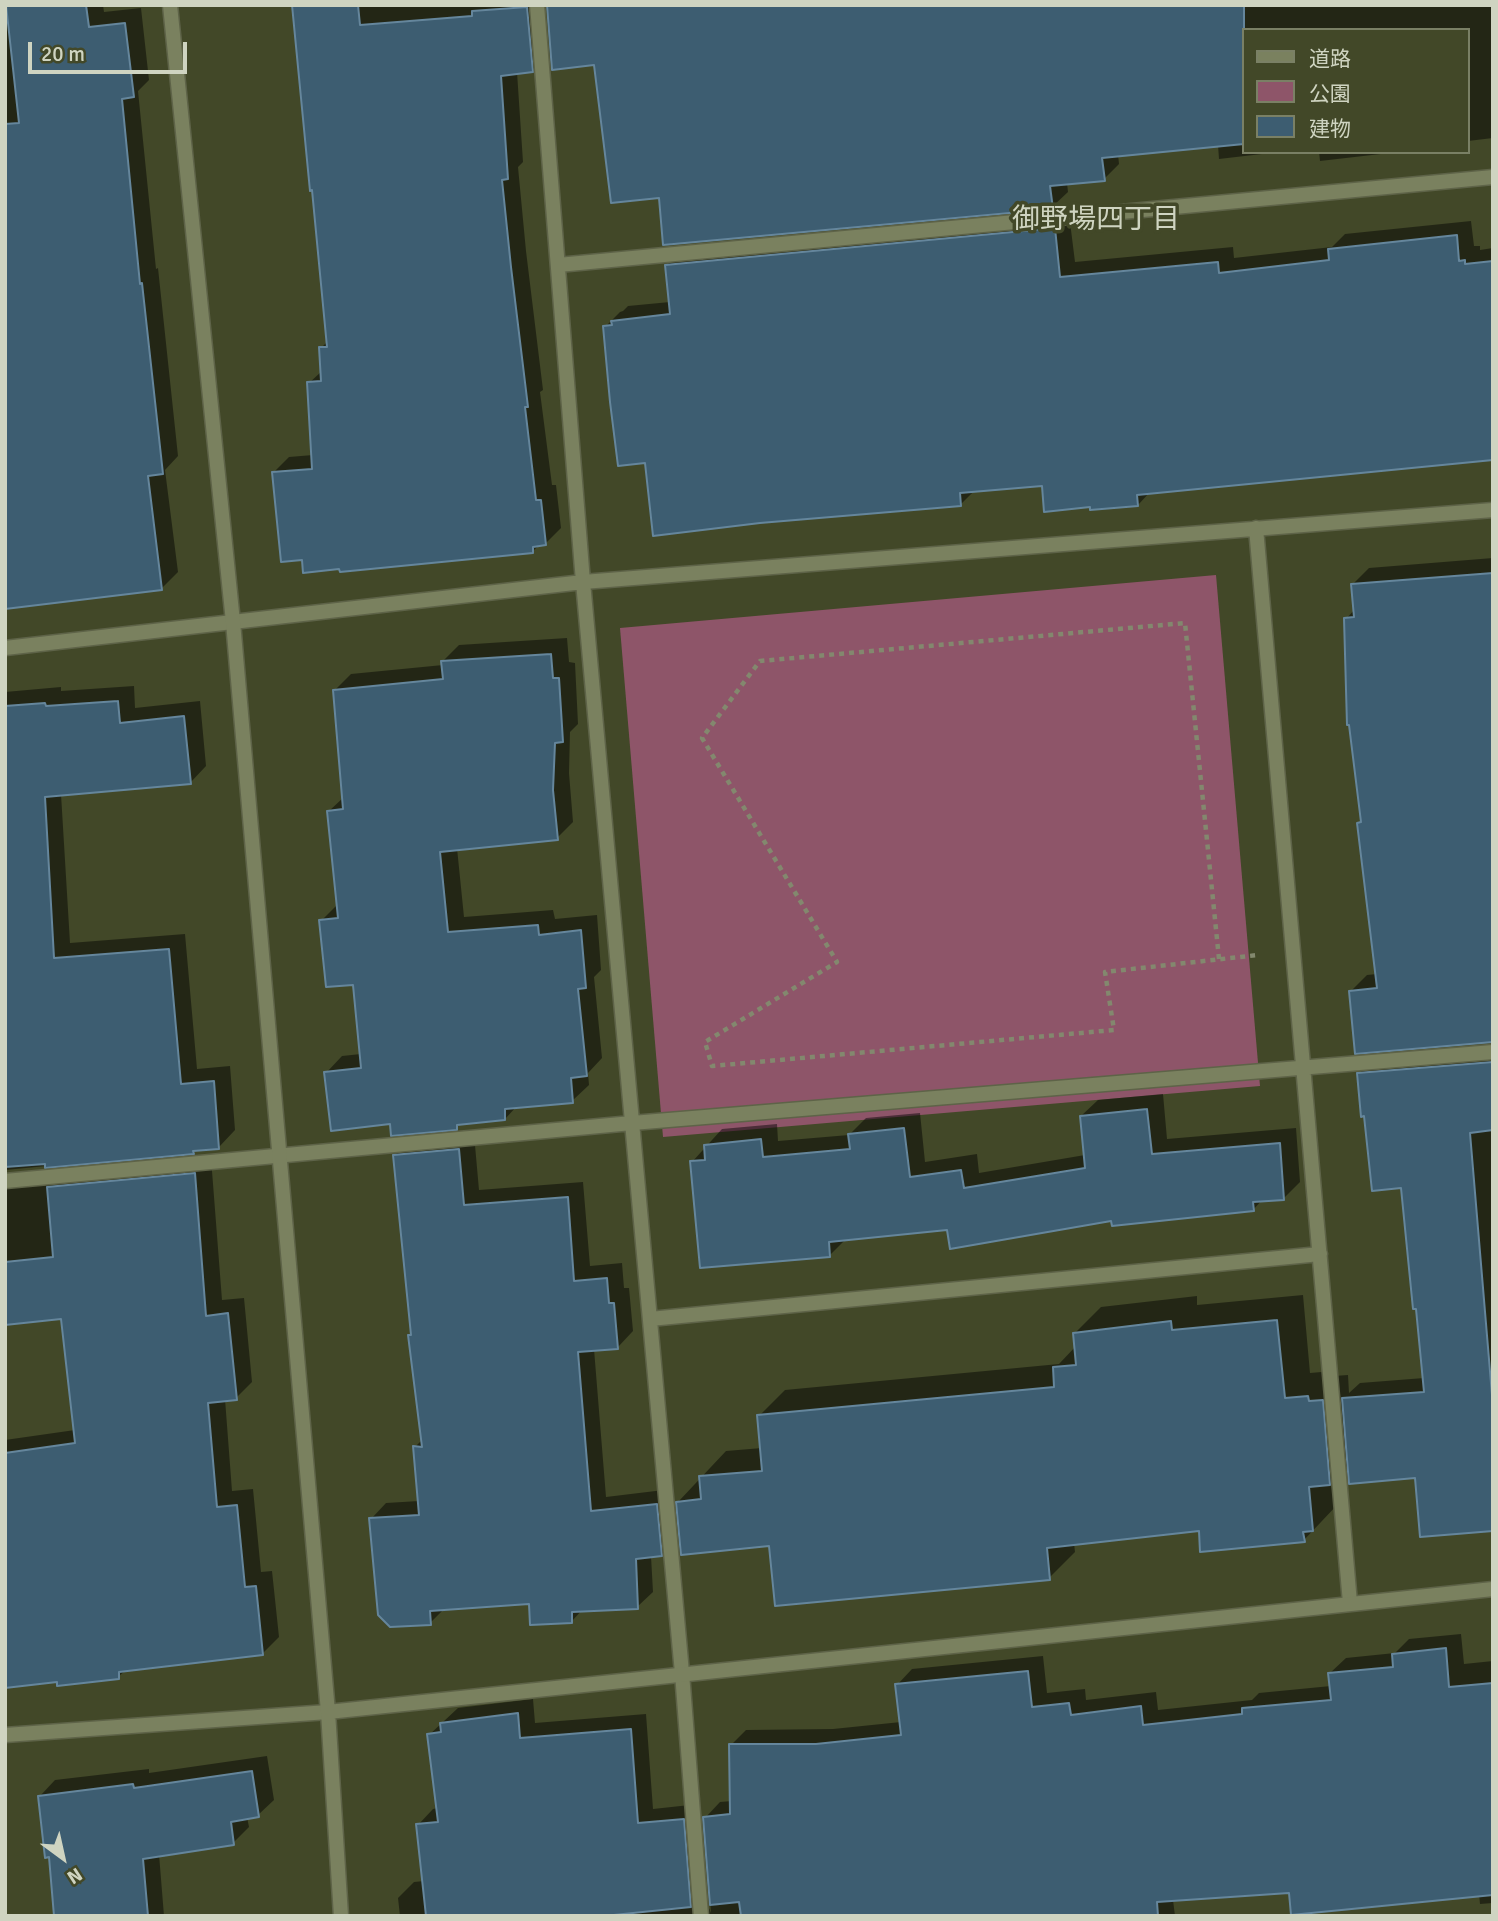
<!DOCTYPE html>
<html>
<head>
<meta charset="utf-8">
<style>
	body { margin:0 }
	#map { position:relative; width:1498px; height:1921px; overflow:hidden; background:#424828; font-family:Signika,"Noto Sans JP",sans-serif }
	canvas { display:block }
	.frame { position:absolute; inset:0; border:7px solid #cfd4c1; pointer-events:none }
	.legend { position:absolute; left:1242px; top:28px; width:228px; height:126px; box-sizing:border-box; background:#424828; border:2px solid #7a8065; margin:0; padding:9px 12px; list-style:none; font-size:21px; color:#cfd4c1 }
	.legend li { display:flex; align-items:center; gap:14px; height:35px }
	.legend b { width:35px; border:2px solid #7a8065 }
	.north { position:absolute; left:28px; top:1823px; width:70px; height:70px; -webkit-text-stroke:5px #424828; paint-order:stroke; rotate:147deg; font-size:19px; font-weight:700; line-height:28px; text-align:center; color:#cfd4c1 }
	.north::after { content:''; display:block; margin:auto; width:24px; height:32px; background:#cfd4c1; clip-path:polygon(50% 0,100% 100%,50% 72%,0 100%) }
	.scale { position:absolute; left:28px; top:42px; width:159px; height:32px; box-sizing:border-box; border:4px solid #cfd4c1; border-top:0; padding-left:9px; font-size:21px; line-height:24px; white-space:nowrap; color:#cfd4c1; -webkit-text-stroke:5px #424828; paint-order:stroke }
</style>
</head>
<body>
<div id="map">
<canvas width="1498" height="1921"></canvas>
<div class="frame"></div>
<ul class="legend">
<li><b style="height:9px;background:#7a815f"></b>道路</li>
<li><b style="height:19px;background:#8e5569"></b>公園</li>
<li><b style="height:19px;background:#3d5d71"></b>建物</li>
</ul>
<div class="north">N</div>
<div class="scale">20 m</div>
</div>
<script>
const c = document.querySelector('canvas').getContext('2d');
c.lineJoin = 'round';
function paint(path, color) { c.fillStyle = color; c.fill(path, 'evenodd'); }
const shape = rows => new Path2D(rows.map(r => 'M' + r).join(''));
function strokePath(path, color, width, dash) { c.strokeStyle = color; c.lineWidth = width; c.lineCap = dash ? 'butt' : 'round'; c.setLineDash(dash || []); c.stroke(path); }
function drawText(font, color, halo, rows, align = 'center') {
  c.font = font + ' Signika,"Noto Sans JP",sans-serif'; c.lineWidth = 7; c.setLineDash([]); c.textBaseline = 'middle'; c.strokeStyle = halo; c.fillStyle = color; for (const [text, x, y, turn = 0] of rows) {
    c.save(); c.translate(x, y); c.rotate((+turn || 0) * Math.PI / 180); c.textAlign = isNaN(turn) ? turn : align; if (halo) c.strokeText(text, 0, 0); c.fillText(text, 0, 0); c.restore();
  }
}
paint(shape([
	[1216,575,1260,1086,663,1137,620,628]
]), '#8e5569');
paint(shape([
	[5,5,103,5,104,12,141,8,149,80,138,91,156,269,158,268,178,456,165,470,178,572,162,588,5,609],
	[294,5,544,5,548,54,532,70,517,72,523,162,518,167,526,251,543,390,540,392,552,485,556,485,561,528,545,544,540,544,533,551,341,567,303,558,273,473,289,457,313,455,309,383,322,371,321,348,328,341],
	[549,5,1493,5,1493,138,1468,141,1468,30,1244,30,1244,152,1279,152,1219,159,1218,145,1118,154,1119,164,1104,179,1067,183,1068,192,1052,207,660,196,596,63],
	[1319,152,1398,152,1320,161],
	[1069,214,1075,262,1233,247,1234,258,1332,247,1345,234,1471,221,1474,246,1480,246,1480,250,1493,248,1493,459,1150,492,1138,505,1043,484,975,490,961,504,646,461,605,327,620,312,623,311,628,306,670,302,667,265,682,250],
	[1493,558,1493,1041,1351,991,1367,975,1377,974,1359,823,1362,819,1346,619,1355,609,1353,584,1369,568],
	[567,638,569,662,575,663,578,724,570,732,569,773,573,822,557,838,457,848,464,917,553,910,555,919,597,915,601,970,594,977,602,1058,588,1073,589,1085,572,1101,517,1106,505,1119,461,1123,456,1128,391,1122,326,1073,342,1056,361,1054,354,983,321,921,337,905,329,811,344,797,335,690,351,674,443,665,443,661,459,645],
	[134,686,135,708,200,701,206,766,190,783,61,794,70,943,185,934,197,1069,230,1066,235,1130,219,1147,196,1149,193,1152,5,1170,5,692,61,687,61,691],
	[1493,1048,1493,1529,1416,1476,1349,1464,1336,1477,1338,1504,1304,1540,1200,1529,1074,1543,1075,1552,1049,1578,770,1544,678,1502,726,1451,762,1448,759,1416,785,1390,1059,1364,1076,1346,1075,1333,1101,1307,1197,1296,1197,1305,1303,1295,1310,1373,1333,1371,1334,1376,1348,1375,1349,1393,1360,1383,1424,1378,1403,1186,1359,1074,1375,1057],
	[1163,1094,1167,1139,1296,1128,1300,1182,1284,1198,1263,1199,1253,1210,948,1228,846,1239,830,1255,692,1162,722,1129,777,1124,778,1141,849,1135,866,1118,920,1113,925,1162,977,1154,979,1173,1085,1155,1081,1116,1098,1100],
	[474,1134,479,1190,583,1182,590,1266,622,1263,624,1288,629,1288,633,1331,618,1347,594,1349,606,1497,672,1489,677,1539,661,1555,651,1556,653,1592,637,1607,583,1609,572,1621,531,1602,445,1608,430,1623,371,1519,386,1503,419,1501,415,1447,423,1439,410,1336,412,1333,395,1155,410,1140],
	[211,1158,222,1300,244,1298,252,1382,236,1398,225,1399,232,1491,253,1489,261,1572,272,1571,279,1637,262,1654,127,1669,118,1677,58,1680,5,1679,5,1440,75,1430,63,1318,5,1323,5,1184,17,1173,23,1175],
	[1461,1634,1464,1664,1493,1661,1493,1903,1480,1904,1479,1894,1291,1891,1173,1900,1175,1916,400,1916,398,1898,414,1882,424,1881,418,1825,433,1809,438,1808,429,1735,458,1708,533,1699,535,1723,646,1714,653,1809,699,1804,706,1901,711,1913,705,1818,720,1802,732,1801,731,1745,746,1730,833,1729,901,1722,897,1685,912,1669,1043,1656,1047,1693,1085,1689,1086,1700,1156,1692,1158,1710,1252,1700,1259,1693,1331,1686,1330,1673,1346,1658,1395,1653,1409,1639],
	[267,1756,274,1800,258,1815,247,1817,249,1827,233,1843,159,1854,164,1916,56,1916,51,1855,40,1796,55,1780,149,1769,149,1773]
]), '#0007');
const building = shape([
	[6,5,86,5,89,27,125,23,134,97,122,99,140,284,142,283,163,474,148,476,162,590,5,609,5,124,19,123,6,5],
	[292,5,358,5,360,25,472,16,472,11,527,7,533,72,501,76,508,179,502,180,511,267,528,407,525,407,536,500,541,500,546,545,533,547,533,553,340,572,339,569,303,573,302,560,281,562,272,472,312,469,307,382,321,381,319,347,327,347,312,190,310,191,292,5],
	[547,5,1244,5,1244,144,1102,158,1105,181,1050,186,1053,209,663,245,659,198,611,203,594,65,552,70,547,5],
	[1055,228,1060,277,1218,262,1219,273,1329,260,1328,249,1457,235,1459,261,1465,260,1465,264,1493,261,1493,460,1137,495,1138,506,1090,510,1090,507,1044,512,1042,486,960,493,961,506,760,523,653,536,645,463,618,466,610,402,603,326,612,325,611,321,670,314,665,265,1055,228],
	[1493,573,1493,1042,1355,1054,1349,991,1377,988,1357,823,1361,822,1349,725,1347,725,1344,618,1354,617,1351,584,1493,573],
	[551,654,553,678,559,678,563,742,555,743,553,790,558,840,440,852,448,932,538,925,539,935,581,930,586,988,578,989,587,1076,571,1078,573,1103,505,1109,505,1120,457,1125,457,1130,391,1136,390,1124,331,1131,324,1072,361,1068,353,985,326,987,319,920,338,918,327,811,343,809,333,690,443,679,441,661,551,654],
	[118,701,120,723,184,716,191,784,45,797,54,958,169,949,181,1084,214,1081,219,1149,193,1151,194,1154,45,1168,45,1164,5,1167,5,706,45,703,46,706,118,701],
	[1493,1062,1493,1130,1470,1133,1493,1407,1493,1531,1420,1537,1415,1478,1349,1484,1342,1398,1424,1392,1416,1309,1413,1309,1401,1188,1372,1191,1364,1116,1361,1117,1357,1073,1493,1062],
	[1147,1109,1152,1154,1280,1143,1284,1200,1253,1202,1254,1211,1112,1226,1111,1221,950,1249,947,1230,829,1242,830,1257,700,1268,690,1161,705,1160,704,1145,761,1139,763,1157,850,1149,848,1134,904,1128,910,1177,961,1170,964,1188,1085,1168,1080,1116,1147,1109],
	[459,1149,464,1205,568,1197,574,1281,607,1278,609,1303,614,1303,618,1349,578,1352,591,1511,657,1504,662,1556,636,1559,638,1609,572,1612,572,1623,530,1625,529,1604,430,1611,431,1625,390,1627,378,1615,369,1518,419,1515,413,1446,422,1447,408,1335,411,1335,393,1155,459,1149],
	[195,1173,206,1316,228,1313,237,1400,208,1403,217,1507,237,1505,245,1587,256,1586,263,1655,119,1672,119,1679,57,1686,57,1682,5,1688,5,1453,75,1443,61,1319,5,1325,5,1262,53,1257,47,1187,195,1173],
	[1277,1320,1285,1398,1308,1396,1309,1401,1323,1400,1330,1485,1309,1487,1313,1531,1303,1532,1305,1542,1200,1552,1199,1531,1047,1548,1050,1580,775,1606,769,1546,681,1555,676,1502,701,1499,699,1476,762,1471,757,1415,1054,1387,1053,1367,1076,1365,1073,1333,1171,1321,1172,1330,1277,1320],
	[1446,1648,1449,1687,1493,1683,1493,1895,1291,1915,1289,1893,1157,1902,1158,1916,741,1916,739,1902,710,1905,703,1817,730,1814,729,1744,816,1744,901,1735,895,1684,1028,1671,1032,1707,1069,1703,1071,1715,1141,1706,1143,1725,1242,1714,1242,1708,1331,1700,1328,1673,1393,1667,1392,1654,1446,1648],
	[518,1713,520,1738,631,1729,638,1823,684,1819,691,1907,604,1916,426,1916,416,1824,438,1822,427,1734,441,1732,440,1723,518,1713],
	[252,1771,259,1817,231,1822,234,1845,143,1859,148,1916,54,1916,49,1857,45,1858,38,1796,133,1784,134,1788,252,1771]
]);
paint(building, '#3d5d71');
strokePath(building, '#65869c', 2);
const minor = shape([
	[537,5,583,582,682,1673,701,1916],
	[558,265,1493,177],
	[1256,528,1350,1603],
	[5,648,583,582,1493,510],
	[5,1181,632,1123,1493,1052],
	[650,1319,1320,1254],
	[5,1735,328,1712]
]);
const tertiary = shape([
	[170,5,233,622,328,1712,341,1916],
	[328,1712,1493,1589]
]);
strokePath(minor, '#5e6348', 17);
strokePath(tertiary, '#5e6348', 17);
strokePath(shape([
	[1219,959,1185,623,760,661,702,738,837,962,705,1042,712,1066,1114,1030,1105,972,1258,955]
]), '#83886e', 4.5, [5, 5]);
strokePath(minor, '#7a815f', 14);
strokePath(tertiary, '#7a815f', 14);
drawText('28px', '#cfd4c1', '#424828', [
	["御野場四丁目",1096,221]
]);
</script>
</body>
</html>
